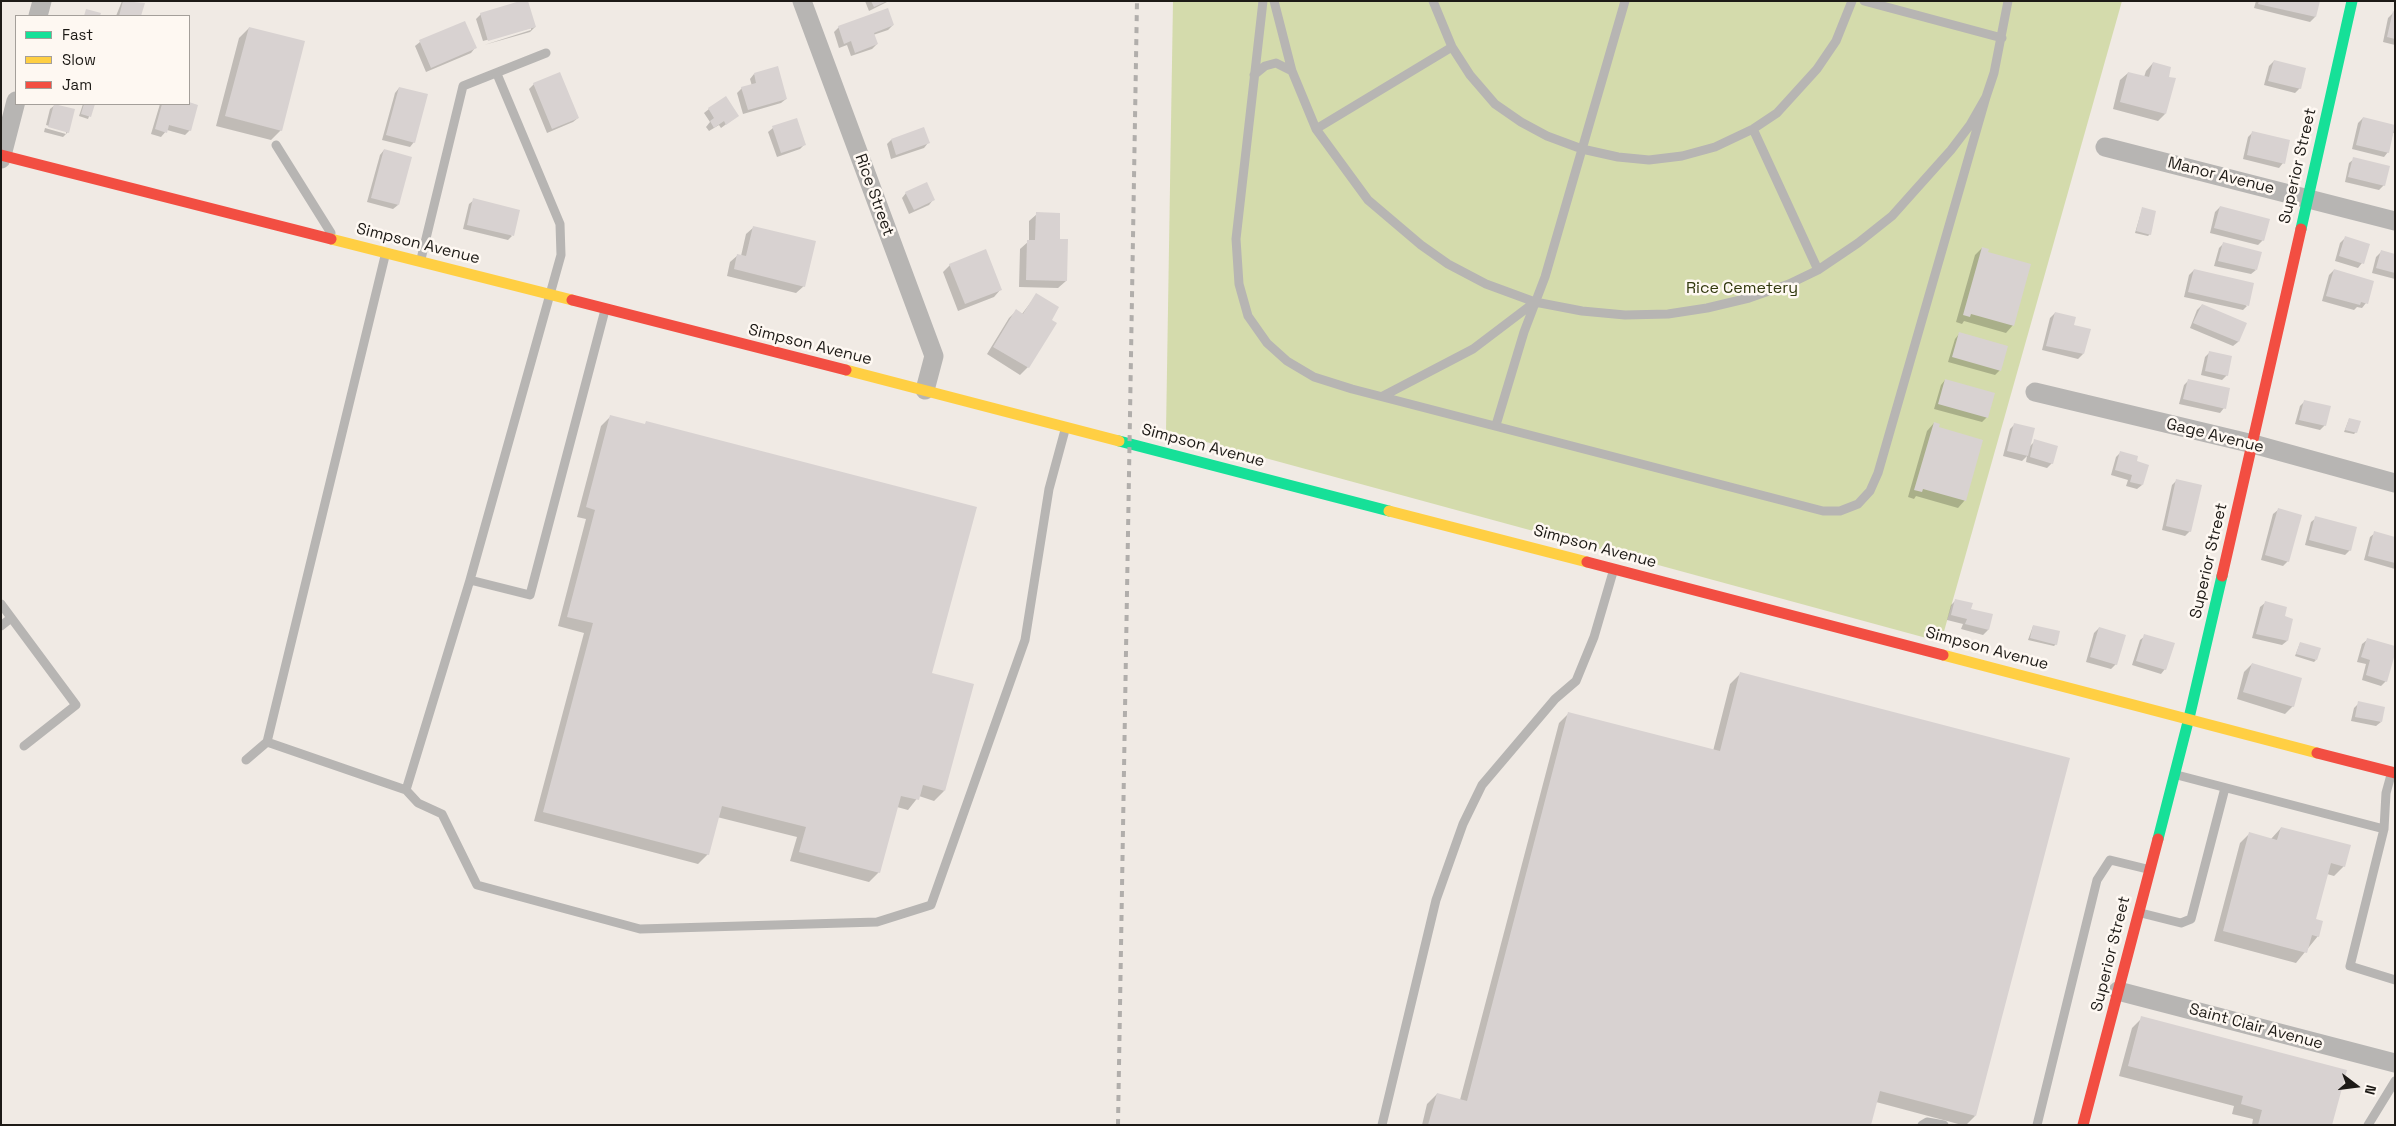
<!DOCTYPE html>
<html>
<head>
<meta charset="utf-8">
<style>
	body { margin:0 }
	#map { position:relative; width:2396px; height:1126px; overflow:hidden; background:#f0eae4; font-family:"Space Grotesk",sans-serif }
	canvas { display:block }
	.frame { position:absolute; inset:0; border:2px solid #1d1a16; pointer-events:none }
	.legend { position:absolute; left:15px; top:15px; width:175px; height:90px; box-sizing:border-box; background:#fef8f2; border:1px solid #a49f9a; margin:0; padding:6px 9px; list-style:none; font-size:15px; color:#1d1a16 }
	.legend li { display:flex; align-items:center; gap:10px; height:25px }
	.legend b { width:25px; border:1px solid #a49f9a }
	.north { position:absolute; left:2331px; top:1061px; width:50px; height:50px; -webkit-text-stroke:4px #fef8f2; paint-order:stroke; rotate:105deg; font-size:14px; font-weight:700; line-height:20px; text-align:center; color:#1d1a16 }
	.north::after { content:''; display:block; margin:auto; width:18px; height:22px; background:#1d1a16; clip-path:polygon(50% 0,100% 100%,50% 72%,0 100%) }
</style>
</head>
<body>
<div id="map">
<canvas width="2396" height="1126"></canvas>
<div class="frame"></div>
<ul class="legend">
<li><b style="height:6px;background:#16e098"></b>Fast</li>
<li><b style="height:6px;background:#ffcf43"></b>Slow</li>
<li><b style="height:6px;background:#f24e42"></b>Jam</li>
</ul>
<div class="north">N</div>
</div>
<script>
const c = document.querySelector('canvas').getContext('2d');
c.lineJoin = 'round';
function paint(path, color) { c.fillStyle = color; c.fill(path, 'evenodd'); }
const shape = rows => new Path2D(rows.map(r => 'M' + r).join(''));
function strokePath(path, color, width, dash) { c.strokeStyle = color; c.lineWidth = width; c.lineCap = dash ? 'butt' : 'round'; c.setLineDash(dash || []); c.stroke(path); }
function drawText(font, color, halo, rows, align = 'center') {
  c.font = font + ' "Space Grotesk",sans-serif'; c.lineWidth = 5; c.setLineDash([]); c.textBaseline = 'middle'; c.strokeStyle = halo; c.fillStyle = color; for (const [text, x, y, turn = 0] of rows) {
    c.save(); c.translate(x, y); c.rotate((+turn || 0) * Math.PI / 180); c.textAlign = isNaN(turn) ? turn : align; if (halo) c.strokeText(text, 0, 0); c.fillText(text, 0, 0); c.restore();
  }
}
paint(shape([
	[1173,1,2122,1,1941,642,1166,431]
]), '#d4dbac');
paint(shape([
	[122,1,143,4,140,16,116,16],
	[865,1,889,1,869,11],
	[2256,1,2318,1,2315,17,2310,22,2254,8],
	[2393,13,2395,13,2395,45,2383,42,2388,18],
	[481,14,535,27,530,32,484,45,531,30,531,28,483,41,476,19],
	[893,25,888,30,873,35,877,44,872,49,851,56,847,45,839,48,834,32,839,27],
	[249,28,281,130,271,140,216,126,239,38],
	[420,42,475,48,471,53,426,72,415,46],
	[2274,61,2300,88,2295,93,2264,85,2269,66],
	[2153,63,2165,114,2158,121,2113,109,2120,80,2128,73,2144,77,2146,71],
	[754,74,786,99,781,103,743,114,737,93,742,88,752,86,750,79],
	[534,84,578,118,573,122,547,133,529,89],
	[399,88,414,142,410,147,382,140,395,93],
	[189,103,197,106,190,130,185,135,167,130,161,137,151,134,160,104],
	[83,104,94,104,88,119,79,116],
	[55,105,68,132,66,134,66,131,46,125,50,109],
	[709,109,737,116,721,128,719,125,709,131,706,127,710,122,704,113],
	[2363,118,2395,126,2395,133,2393,133,2388,152,2384,157,2352,149,2358,123],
	[45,128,66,134,63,137,44,132],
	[773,128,805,144,800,149,777,157,768,132],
	[2253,132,2283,163,2279,168,2243,159,2248,137],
	[891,140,928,143,924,148,891,159,887,144],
	[384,150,398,205,393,209,367,202,380,155],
	[2354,159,2384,185,2379,190,2345,182,2349,163],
	[906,193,933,200,929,205,909,214,902,198],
	[474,200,512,236,508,240,463,229,469,204],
	[2220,207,2263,240,2258,245,2210,233,2215,212],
	[2142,209,2150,234,2148,236,2135,233],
	[1037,214,1058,240,1066,281,1058,288,1019,287,1020,249,1029,241,1029,221],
	[754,227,804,286,796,293,727,276,730,262,738,255,741,256,746,234],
	[2345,238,2362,263,2358,268,2335,261,2340,243],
	[2223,244,2256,270,2251,274,2214,266,2219,248],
	[1982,248,1986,253,2013,325,2006,333,1964,321,1962,324,1956,322,1975,255],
	[2381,252,2395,256,2395,279,2372,273,2376,257],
	[950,265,1001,289,994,297,958,311,943,272],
	[2194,270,2247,306,2243,310,2184,297,2189,275],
	[2334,270,2366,303,2362,308,2357,307,2354,310,2322,301,2329,275],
	[1037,294,1050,320,1055,323,1028,367,1020,375,987,354,1009,318,1016,311,1022,314],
	[2202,305,2245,324,2238,342,2233,346,2190,328,2197,310],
	[2055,313,2073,326,2083,354,2078,359,2042,350,2050,318],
	[1959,334,2000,370,1995,375,1948,362,1955,339],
	[2210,352,2227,375,2222,380,2201,375,2205,357],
	[1945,380,1987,417,1982,422,1934,409,1941,385],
	[2189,380,2224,408,2220,413,2179,404,2184,385],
	[2305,401,2325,425,2320,430,2295,424,2300,406],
	[611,416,931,674,944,791,934,801,919,796,908,810,897,807,879,872,869,882,790,861,797,837,717,817,708,854,698,864,534,821,584,633,558,626,586,519,577,517,601,426],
	[2349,419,2356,432,2354,434,2344,432],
	[1934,423,1938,428,1965,500,1958,508,1916,496,1914,499,1908,497,1927,431],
	[2015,424,2030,446,2035,441,2052,463,2047,468,2026,462,2027,456,2022,461,2003,456,2010,429],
	[2120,453,2135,462,2142,485,2137,489,2126,486,2128,480,2111,475,2116,457],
	[2177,480,2190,531,2185,536,2162,530,2172,485],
	[2278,510,2288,561,2283,566,2261,560,2273,514],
	[2316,518,2350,550,2345,555,2305,545,2311,522],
	[2375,533,2395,538,2395,569,2364,560,2370,537],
	[1956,600,1970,610,1991,615,1988,630,1983,635,1961,629,1963,624,1947,620,1951,605],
	[2265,603,2284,617,2287,641,2282,645,2252,638,2260,607],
	[2033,626,2056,644,2054,646,2028,640],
	[2099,628,2116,664,2111,669,2086,662,2094,633],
	[2145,636,2165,669,2161,674,2132,665,2140,640],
	[2367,640,2386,681,2381,686,2362,680,2366,664,2357,662,2362,644],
	[2300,643,2316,660,2314,662,2295,656],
	[2252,664,2293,706,2285,714,2237,699,2244,672],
	[1740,674,1975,1116,1966,1125,1962,1125,1876,1102,1870,1125,1422,1125,1427,1104,1437,1094,1460,1100,1559,723,1569,713,1713,751,1730,684],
	[2359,703,2381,722,2376,726,2351,721,2354,708],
	[2281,828,2344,866,2334,876,2327,874,2315,920,2318,936,2296,963,2214,941,2240,843,2250,833,2271,839],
	[2142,1018,2331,1125,2252,1125,2253,1119,2232,1114,2234,1106,2119,1076,2132,1028]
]), '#0003');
paint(shape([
	[123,1,145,3,141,16,119,16],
	[520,1,528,1,536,27,488,41,480,13],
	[871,1,887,1,874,7],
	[2259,1,2320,1,2316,17,2258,4],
	[888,8,894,25,874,33,878,44,855,53,851,41,844,44,838,26],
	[86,9,101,13,100,16,84,16],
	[2393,11,2395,12,2395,39,2387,37],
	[465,21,477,48,431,68,419,40],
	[249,27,305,41,282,131,225,116],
	[2274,60,2306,68,2301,89,2268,81],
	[2153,62,2171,67,2169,77,2176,78,2166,114,2120,102,2128,72,2149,77],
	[778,66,787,99,748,110,741,87,756,83,754,73],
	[560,72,579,118,552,129,533,83],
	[399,87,428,94,415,143,386,135],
	[726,96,739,116,726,125,724,121,714,128,710,121,714,118,708,108],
	[189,102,198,105,191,131,169,125,167,133,155,129,162,104,189,104],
	[54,104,75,109,69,133,48,127],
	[84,104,95,104,91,117,81,114],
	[2363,117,2395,125,2389,153,2356,145],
	[797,118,806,145,781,153,772,126],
	[924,127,930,143,896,155,891,139],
	[2252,131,2290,140,2285,164,2247,155],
	[384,149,412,157,399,205,371,198],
	[2353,157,2390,166,2385,186,2348,177],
	[927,182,935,200,914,210,905,192],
	[473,198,520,210,514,236,467,225],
	[2220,206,2270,219,2264,241,2214,228],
	[2142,207,2156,211,2151,235,2136,231],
	[1036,212,1060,213,1060,239,1068,239,1067,281,1026,280,1027,240,1035,240],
	[753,226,816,241,805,287,734,269,737,254,746,256],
	[2345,236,2370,244,2364,264,2339,256],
	[2223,242,2262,252,2257,270,2218,261],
	[1982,247,1989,249,1988,252,2031,264,2014,326,1971,314,1970,317,1963,315],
	[986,249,1002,290,965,304,949,264],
	[2381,250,2395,254,2395,273,2376,268],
	[2194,269,2254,283,2249,306,2188,292],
	[2334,269,2374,281,2368,304,2361,302,2360,305,2326,296],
	[1036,293,1059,307,1052,320,1057,323,1029,368,993,347,1016,309,1023,314],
	[2202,304,2247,323,2239,342,2193,323],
	[2055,312,2076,317,2074,325,2091,329,2084,354,2046,346],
	[1959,332,2008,346,2001,371,1952,357],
	[2209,351,2232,356,2228,376,2205,371],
	[1945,379,1995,393,1988,418,1938,404],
	[2188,379,2230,388,2226,409,2183,399],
	[2304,400,2331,406,2326,426,2299,420],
	[610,415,645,424,646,421,977,507,932,673,974,684,945,791,923,785,919,800,901,796,880,873,799,852,806,827,722,806,709,855,543,812,593,623,567,617,595,510,586,507],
	[2349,418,2361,421,2357,433,2345,430],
	[1934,422,1940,424,1939,427,1983,440,1966,501,1923,489,1922,492,1914,490],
	[2014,423,2035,428,2028,456,2007,451],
	[2034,439,2058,446,2053,464,2030,457],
	[2120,451,2138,456,2137,461,2149,465,2143,485,2130,482,2132,475,2115,470],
	[2176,479,2202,485,2191,532,2166,526],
	[2278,508,2302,515,2289,562,2265,555],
	[2315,516,2357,527,2351,551,2309,540],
	[2374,531,2395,537,2395,563,2368,556],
	[1955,599,1973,603,1971,609,1993,614,1989,630,1965,624,1967,619,1951,615],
	[2265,601,2287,607,2285,616,2293,619,2288,641,2256,634],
	[2033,625,2060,631,2057,645,2030,638],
	[2099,627,2126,635,2117,665,2090,657],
	[2144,634,2175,643,2166,670,2136,661],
	[2367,638,2395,646,2395,654,2387,682,2366,675,2370,660,2361,657],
	[2300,642,2321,648,2317,660,2296,654],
	[2252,663,2302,678,2294,707,2243,692],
	[1740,672,2070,758,1976,1116,1880,1091,1871,1125,1428,1125,1437,1093,1467,1101,1568,712,1720,751],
	[2358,701,2385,707,2382,722,2355,717],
	[2281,827,2351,845,2345,867,2331,863,2316,919,2323,921,2319,937,2312,935,2307,953,2223,931,2249,832,2277,840],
	[2141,1016,2347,1070,2332,1125,2258,1125,2262,1110,2241,1104,2243,1096,2128,1066]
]), '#d8d2d1');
strokePath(shape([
	[1263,1,1236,239,1239,284,1248,316,1267,343,1287,361,1314,377,1352,389,1823,511,1840,511,1858,504,1870,491,1878,473,1986,97],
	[1274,1,1292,71,1316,129,1368,200,1421,245,1448,264,1486,284,1535,302,1582,311,1625,315,1668,314,1707,308,1749,298,1789,284,1818,270,1858,243,1892,216,1951,150,1970,125,1986,97,1994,73,2008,1],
	[1433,1,1452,47,1470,75,1495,104,1521,122,1547,136,1582,149,1618,157,1649,160,1682,156,1715,147,1753,129,1777,113,1817,69,1836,41,1852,1],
	[1864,1,2002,38],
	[1254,75,1265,66,1276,63,1292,71],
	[1316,129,1452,47],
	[1753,129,1818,270],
	[276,145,331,233],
	[385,256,267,742,406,790,470,580,530,595,605,310],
	[421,259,463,86,546,53],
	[1383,396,1473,349,1535,302],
	[1496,425,1524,332,1545,277,1625,1],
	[470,580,561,255,560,224,497,74],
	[1,604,76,705,24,746],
	[1,626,11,618],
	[246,760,267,742],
	[2177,775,2384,829],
	[2391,775,2386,793,2384,829,2350,966,2395,980],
	[406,790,418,803,442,814,477,885,640,929,877,922,931,905,1025,640,1049,489,1065,430],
	[2141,913,2181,923,2191,919,2225,788],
	[1382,1125,1436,900,1463,824,1482,785,1555,699,1576,681,1594,637,1613,572],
	[1922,1125,1927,1122,1944,1125],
	[2037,1125,2097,880,2110,860,2147,869],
	[2368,1125,2395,1081]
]), '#b7b5b3', 9);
strokePath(shape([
	[802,1,934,356,925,390],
	[38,16,42,1],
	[2105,147,2395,221],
	[1,159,16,101],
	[2035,392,2253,444,2395,483],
	[2118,991,2395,1063]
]), '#b7b5b3', 19);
strokePath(shape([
	[2301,229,2352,1],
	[1119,441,1389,511],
	[2158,839,2189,718,2222,576]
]), '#16e098', 11);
strokePath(shape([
	[331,239,572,300],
	[846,370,1119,441],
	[1389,511,1587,562],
	[1943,655,2317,753]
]), '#ffcf43', 11);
strokePath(shape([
	[1,155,331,239],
	[572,300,846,370],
	[1587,562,1943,655],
	[2222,576,2301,229],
	[2317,753,2395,773],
	[2083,1125,2158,839]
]), '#f24e42', 11);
strokePath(shape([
	[1118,1125,1137,1]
]), '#b1aeab', 4, [6, 6]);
drawText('16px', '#1d1a16', '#fef8f2', [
	["Superior Street",2298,166,-77],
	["Manor Avenue",2221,176,14],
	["Rice Street",874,195,70],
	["Simpson Avenue",418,244,14],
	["Simpson Avenue",810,345,14],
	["Gage Avenue",2215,436,14],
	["Simpson Avenue",1203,446,15],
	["Simpson Avenue",1595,547,15],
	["Superior Street",2209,561,-77],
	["Simpson Avenue",1987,649,15],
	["Superior Street",2111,954,-76],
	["Saint Clair Avenue",2256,1027,15]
]);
drawText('16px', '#31390e', '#fef8f2', [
	["Rice Cemetery",1742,289]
]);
</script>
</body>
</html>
